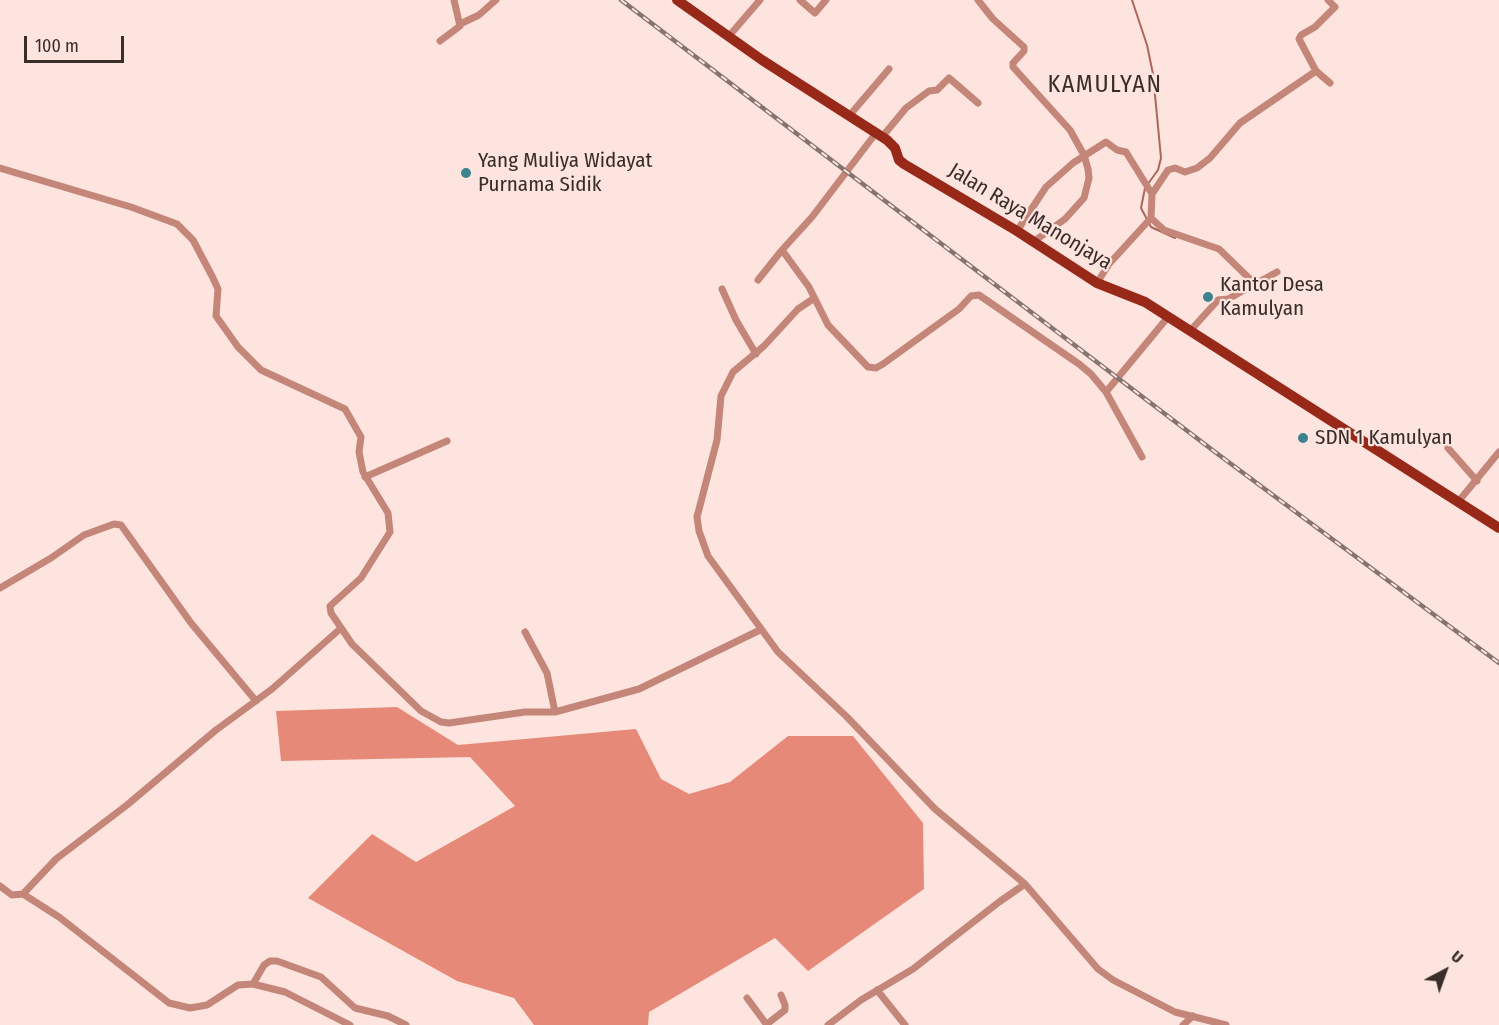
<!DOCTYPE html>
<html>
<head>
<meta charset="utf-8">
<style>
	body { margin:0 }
	#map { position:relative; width:1499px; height:1025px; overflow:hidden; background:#fde4de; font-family:"Fira Sans Condensed",sans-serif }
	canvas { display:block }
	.north { position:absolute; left:1415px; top:941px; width:60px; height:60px; -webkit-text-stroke:4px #fde4de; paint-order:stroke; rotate:41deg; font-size:16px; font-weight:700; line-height:24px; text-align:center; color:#392d2a }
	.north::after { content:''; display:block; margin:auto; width:21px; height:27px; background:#392d2a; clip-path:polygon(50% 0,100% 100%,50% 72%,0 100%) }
	.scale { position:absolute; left:24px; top:36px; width:100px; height:27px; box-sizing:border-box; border:3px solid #392d2a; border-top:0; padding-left:8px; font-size:18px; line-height:21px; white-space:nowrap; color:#392d2a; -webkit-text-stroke:4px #fde4de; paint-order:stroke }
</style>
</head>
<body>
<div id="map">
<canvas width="1499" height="1025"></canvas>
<div class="north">U</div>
<div class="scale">100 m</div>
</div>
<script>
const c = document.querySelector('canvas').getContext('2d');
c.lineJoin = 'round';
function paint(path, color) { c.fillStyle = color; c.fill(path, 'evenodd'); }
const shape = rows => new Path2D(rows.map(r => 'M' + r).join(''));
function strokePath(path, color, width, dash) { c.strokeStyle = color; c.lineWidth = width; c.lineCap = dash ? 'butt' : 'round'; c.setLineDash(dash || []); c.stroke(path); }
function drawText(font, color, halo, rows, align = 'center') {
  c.font = font + ' "Fira Sans Condensed",sans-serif'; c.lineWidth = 4.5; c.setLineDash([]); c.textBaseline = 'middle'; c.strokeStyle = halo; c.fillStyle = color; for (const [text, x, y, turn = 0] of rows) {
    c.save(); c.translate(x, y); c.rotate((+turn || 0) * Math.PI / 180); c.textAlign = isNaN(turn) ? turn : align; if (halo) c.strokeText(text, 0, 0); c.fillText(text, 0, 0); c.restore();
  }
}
paint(shape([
	[397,707,458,745,636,729,661,779,689,794,730,782,788,736,853,736,923,823,924,889,808,971,775,938,649,1012,648,1025,534,1025,514,998,457,981,308,898,372,834,416,862,515,806,470,757,281,761,276,711]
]), '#e68978');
strokePath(shape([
	[1132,0,1147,45,1153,74,1161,158,1158,170,1145,188,1141,208,1151,227,1175,238]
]), '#ab675a', 2);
strokePath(shape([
	[800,0,815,13,826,0],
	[978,0,993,19,1024,47,1024,51,1013,63,1013,67,1070,130,1084,155,1088,169,1089,178,1084,198,1065,219,1033,242],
	[460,24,479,15,496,0],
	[729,36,760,0],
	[440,41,460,26,454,0],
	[1316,71,1299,39,1301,35,1315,27,1335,7,1328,0],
	[849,116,889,69],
	[876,133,812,217,782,250,809,287,828,325,868,367,876,368,883,364,959,309,971,296,979,295,1079,364,1091,374,1106,392,1168,317],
	[882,137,906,108,929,91,937,90,949,78,978,103],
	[0,168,131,207,177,224,193,240,212,276,218,289,216,316,238,347,261,370,345,409,361,437,359,452,363,472,388,513,390,532,361,578,330,606,331,613,352,644,421,711,441,722,449,723,525,712,555,712,639,689,760,630],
	[1151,218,1164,230,1219,249,1254,283],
	[1017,231,1046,187,1073,163,1106,142,1117,150,1126,152,1152,194],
	[758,280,782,250],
	[1097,283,1109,264,1151,218,1152,194,1168,170,1175,168,1185,172,1197,168,1210,158,1240,123,1316,71,1330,83],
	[722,289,736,320,756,354],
	[813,299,798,309,764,346,733,372,721,396,717,440,697,517,699,531,708,556,778,652,847,717,935,809,1025,884,1098,969,1113,980,1175,1012,1226,1025],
	[1190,331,1218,300,1228,299,1277,272],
	[1106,392,1142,457],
	[1448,448,1477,481],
	[365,477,447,441],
	[1458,502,1499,452],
	[0,588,51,558,84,535,114,524,121,525,191,623,256,701],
	[525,632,547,673,555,712],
	[0,886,12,895,23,894,59,917,169,1003,190,1008,207,1005,238,985,253,984,285,992,350,1025],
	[23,894,56,859,127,805,216,730,272,689,340,629],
	[253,984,264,965,270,961,277,961,321,977,355,1008,388,1016,406,1025],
	[877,990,905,1025],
	[747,998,767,1025],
	[767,1024,785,1010,785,1005,781,995],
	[828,1025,861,1000,913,969,999,902,1025,884],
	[1183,1025,1193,1016]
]), '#c5867a', 7);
strokePath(shape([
	[677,0,762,60,887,140,895,148,899,160,904,164,1017,231,1097,283,1145,302,1499,528]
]), '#982918', 10);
const rail = shape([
	[621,0,1215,452,1499,663]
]);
strokePath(rail, '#857470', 4.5);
strokePath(rail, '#fde4de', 2, [7]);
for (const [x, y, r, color] of [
	[466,173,6,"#3d828f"],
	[1208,297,6,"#3d828f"],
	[1303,438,6,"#3d828f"]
]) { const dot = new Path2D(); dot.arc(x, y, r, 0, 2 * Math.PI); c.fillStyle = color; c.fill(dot); strokePath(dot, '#fde4de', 2); }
drawText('21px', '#392d2a', '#fde4de', [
	["Yang Muliya Widayat",478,161],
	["Purnama Sidik",478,185],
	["Kantor Desa",1220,285],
	["Kamulyan",1220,309],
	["SDN 1 Kamulyan",1315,438]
], 'left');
drawText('21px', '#392d2a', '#fde4de', [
	["Jalan Raya Manonjaya",1030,217,31]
]);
c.letterSpacing = '1.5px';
drawText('24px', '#392d2a', '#fde4de', [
	["KAMULYAN",1105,85]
]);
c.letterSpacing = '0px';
</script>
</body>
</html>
